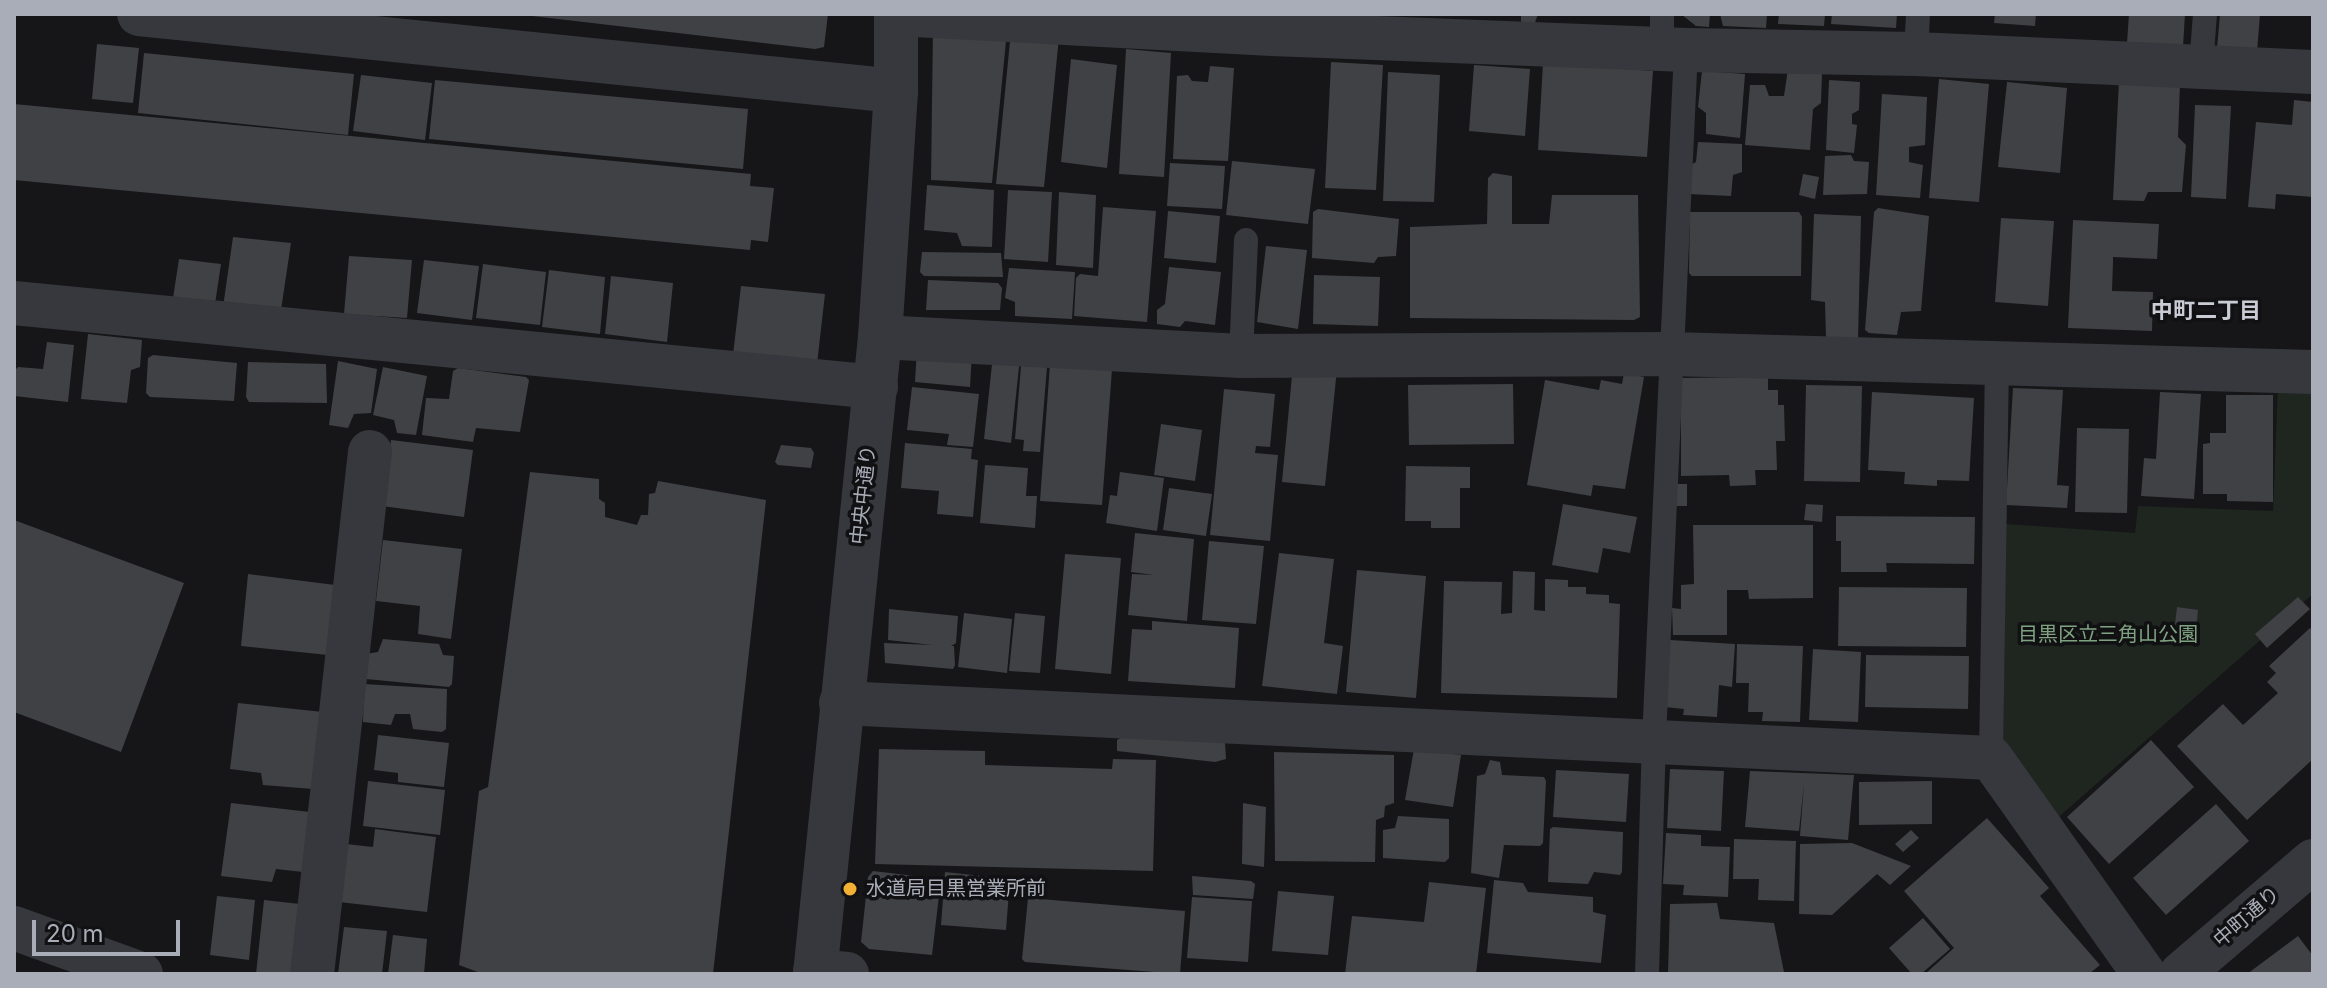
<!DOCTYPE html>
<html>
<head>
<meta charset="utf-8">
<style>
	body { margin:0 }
	#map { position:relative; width:2327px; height:988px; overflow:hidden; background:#161618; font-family:Inter,sans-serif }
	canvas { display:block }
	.frame { position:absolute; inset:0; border:16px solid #a8adb8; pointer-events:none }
	.scale { position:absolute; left:32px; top:920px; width:148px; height:36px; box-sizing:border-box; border:4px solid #a8adb8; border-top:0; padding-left:10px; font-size:24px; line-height:28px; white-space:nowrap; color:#a8adb8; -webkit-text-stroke:6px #111113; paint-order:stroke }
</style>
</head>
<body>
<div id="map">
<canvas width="2327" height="988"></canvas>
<div class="frame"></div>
<div class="scale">20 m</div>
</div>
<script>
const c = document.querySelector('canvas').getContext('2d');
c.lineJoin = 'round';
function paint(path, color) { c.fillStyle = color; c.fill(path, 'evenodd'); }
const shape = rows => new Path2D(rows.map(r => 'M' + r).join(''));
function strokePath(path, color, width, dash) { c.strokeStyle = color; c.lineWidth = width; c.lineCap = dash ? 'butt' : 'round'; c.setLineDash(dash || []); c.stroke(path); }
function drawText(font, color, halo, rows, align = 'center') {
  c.font = font + ' Inter,"Noto Sans JP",sans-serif'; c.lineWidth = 7; c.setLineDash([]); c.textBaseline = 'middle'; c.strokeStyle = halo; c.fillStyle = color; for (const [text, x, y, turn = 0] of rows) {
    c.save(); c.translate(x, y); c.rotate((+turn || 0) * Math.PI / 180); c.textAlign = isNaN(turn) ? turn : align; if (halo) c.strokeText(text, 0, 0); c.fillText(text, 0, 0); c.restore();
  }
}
paint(shape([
	[2278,387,2313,388,2313,594,2054,821,2003,754,2006,524,2135,533,2138,506,2273,511]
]), '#1e261f');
paint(shape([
	[515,14,828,14,824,47,815,49],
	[1521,14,1538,14,1534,25,1521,22],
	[1681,14,1710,14,1709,27,1696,26],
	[1720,14,1767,14,1766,28,1723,26],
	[1779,14,1825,14,1824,26,1778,24],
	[1832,14,1897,14,1896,28,1831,24],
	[1995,14,2036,14,2035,26,1994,23],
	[2129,14,2185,14,2183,47,2127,43],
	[2220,14,2260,14,2257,52,2217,49],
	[933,27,1007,31,992,183,931,180],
	[1011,31,1059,37,1044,187,996,184],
	[97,44,139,48,133,103,92,99],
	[1126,49,1171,53,1164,177,1119,174],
	[144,53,354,74,348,135,138,113],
	[1071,59,1117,65,1107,168,1061,162],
	[1331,62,1383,65,1376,190,1325,188],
	[1543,63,1653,71,1647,157,1538,150],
	[1474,65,1530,69,1525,136,1469,131],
	[1210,66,1234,68,1228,161,1173,159,1177,76,1188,75,1192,81,1208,82],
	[1788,69,1822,73,1821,103,1813,109,1810,150,1745,145,1750,85,1765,85,1769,96,1784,96],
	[1702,71,1745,74,1740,138,1706,134,1706,113,1698,107],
	[1388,72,1440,75,1434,202,1383,201],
	[361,75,432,83,425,140,353,131],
	[1939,79,1989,84,1979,202,1929,198],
	[435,80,748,109,743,169,429,139],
	[1829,80,1860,82,1859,110,1852,114,1852,124,1857,125,1854,153,1826,150],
	[2119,81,2180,84,2178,137,2186,145,2182,192,2148,192,2144,201,2113,200],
	[2007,82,2067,88,2060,173,1998,167],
	[1882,94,1927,97,1925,145,1909,147,1909,162,1923,165,1920,198,1876,195],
	[2294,100,2313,102,2313,197,2276,194,2275,209,2248,207,2256,122,2292,125],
	[14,104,751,174,750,186,774,188,768,242,751,240,750,250,14,180],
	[2195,105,2231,106,2226,199,2191,197],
	[1698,142,1742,144,1742,172,1733,175,1731,196,1688,194,1687,167,1696,162],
	[1851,155,1854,161,1869,162,1867,194,1823,195,1825,156],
	[1232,161,1315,169,1308,224,1226,215],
	[1170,163,1225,166,1222,209,1167,206],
	[1493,173,1512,176,1512,224,1549,224,1552,195,1638,195,1640,317,1634,320,1410,318,1410,227,1487,224,1488,178],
	[1803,174,1819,177,1815,199,1799,195],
	[927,185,994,190,992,247,962,246,957,233,924,230],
	[1008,190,1052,192,1048,262,1004,259],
	[1059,192,1096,195,1093,268,1056,265],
	[1103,207,1156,211,1147,322,1074,316,1076,278,1080,274,1098,276],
	[1878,208,1929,216,1921,311,1901,312,1897,335,1869,333,1865,330,1874,212],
	[1318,209,1399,219,1396,256,1378,257,1374,263,1312,258,1313,212],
	[1168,211,1220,216,1216,263,1164,258],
	[1690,212,1799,212,1802,217,1801,276,1692,276,1689,273],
	[1814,214,1861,216,1858,340,1826,338,1825,302,1811,300],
	[2001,218,2054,221,2048,306,1995,302],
	[2073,220,2159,224,2157,259,2113,257,2113,262,2112,291,2153,292,2152,331,2068,328],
	[233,237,291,243,281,310,223,307],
	[1266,246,1307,250,1298,329,1257,322],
	[922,252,1001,253,1003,277,924,276,920,272],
	[349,256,412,260,407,318,344,314],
	[179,259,221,264,215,304,173,298],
	[424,260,479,266,472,320,417,313],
	[483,264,546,272,540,325,476,318],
	[1169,267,1221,272,1215,325,1185,321,1180,327,1157,324,1157,310,1165,304],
	[1009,268,1075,272,1072,319,1015,316,1015,302,1005,298],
	[549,270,605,277,600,334,542,327],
	[1314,275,1380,277,1378,326,1313,324],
	[611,276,673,283,667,342,605,334],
	[928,280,998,283,1002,288,1000,310,926,310],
	[741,286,825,294,817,364,733,355],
	[88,334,142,340,140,367,131,370,127,403,81,399],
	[47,342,74,345,68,402,14,396,15,370,18,367,43,369],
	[917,348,972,352,970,387,915,382],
	[153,355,237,363,234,401,150,397,146,393,148,358],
	[993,355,1020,357,1011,443,984,439],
	[338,361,377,369,371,413,354,414,348,428,329,425],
	[248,362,326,364,327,403,249,402,246,397],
	[1050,364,1112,369,1102,505,1040,501],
	[1293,365,1337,369,1325,486,1282,482],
	[1021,366,1047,367,1040,452,1023,451,1024,440,1015,439],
	[383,367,427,376,416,435,397,433,394,420,373,415],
	[458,368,526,377,529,380,520,432,476,428,473,442,422,435,426,398,449,399,453,371],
	[1624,373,1644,377,1625,489,1593,485,1591,496,1527,485,1545,380,1599,390,1601,380,1622,384],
	[1768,377,1768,390,1778,390,1778,405,1784,405,1785,441,1776,441,1777,470,1755,470,1756,485,1730,486,1729,475,1681,476,1681,378],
	[1513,384,1514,444,1409,445,1408,385],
	[1806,385,1862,386,1860,482,1804,481],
	[912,387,979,394,973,447,947,445,949,434,907,430],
	[2013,388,2063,390,2057,485,2069,486,2067,508,2006,505],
	[1224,389,1275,394,1270,447,1256,446,1255,453,1278,455,1270,541,1210,535],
	[1872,392,1974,398,1969,481,1937,480,1937,486,1904,484,1905,472,1868,470],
	[2160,392,2201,394,2194,499,2141,496,2144,458,2156,459],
	[2226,395,2273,395,2273,502,2227,501,2227,494,2203,494,2203,444,2210,443,2210,433,2226,433],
	[1161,424,1202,430,1195,481,1154,475],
	[2077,428,2129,429,2127,513,2075,512],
	[391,440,473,450,464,517,382,506],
	[905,443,972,449,971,459,978,460,973,517,937,514,939,491,901,488],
	[781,445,811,448,814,453,811,468,778,465,775,462],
	[985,465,1028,468,1026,496,1037,496,1035,528,980,523],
	[1406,466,1470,467,1470,488,1460,488,1460,528,1431,528,1431,521,1405,521],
	[530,472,599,479,599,499,605,503,605,517,637,525,641,515,648,515,649,494,655,493,658,481,766,500,713,974,483,974,459,965,479,791,488,787],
	[1120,472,1164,478,1157,531,1106,523,1110,495,1117,496],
	[1673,484,1687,484,1687,506,1673,506],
	[1169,488,1212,494,1206,536,1163,530],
	[1563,504,1637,517,1630,553,1603,548,1598,573,1552,565],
	[1806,504,1823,505,1822,522,1804,520],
	[1836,516,1975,517,1974,564,1886,563,1887,572,1841,572,1841,541,1836,541],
	[14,520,184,583,121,752,14,712],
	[1693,525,1813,525,1813,598,1749,599,1748,590,1727,590,1727,635,1673,635,1672,608,1681,609,1681,585,1694,584],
	[1135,533,1194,539,1187,621,1128,615,1132,574,1154,575,1131,572],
	[383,540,462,549,451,639,418,634,420,606,376,601],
	[1209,541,1264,546,1256,624,1202,620],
	[1279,553,1334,559,1324,643,1343,646,1337,694,1262,686],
	[1065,554,1121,558,1111,674,1055,669],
	[1357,570,1426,576,1416,698,1346,692],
	[1513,571,1535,572,1534,610,1545,611,1545,579,1568,580,1568,587,1586,587,1586,594,1609,595,1609,603,1620,604,1617,698,1441,693,1444,581,1502,582,1501,614,1512,613],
	[248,574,335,585,328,655,241,646],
	[1839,587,1967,588,1966,647,1838,646],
	[2298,597,2310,609,2267,648,2255,634],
	[2177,607,2198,610,2195,644,2173,643],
	[889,609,958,616,956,643,951,646,954,646,955,665,953,669,885,663,884,643,932,645,888,640],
	[964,613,1012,619,1007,673,958,667],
	[1015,613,1045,616,1040,673,1009,671],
	[1152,621,1239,628,1235,688,1128,681,1132,629,1152,630],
	[2310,628,2313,631,2313,759,2247,820,2177,746,2223,704,2243,725,2278,693,2267,682,2276,673,2269,666],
	[383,639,439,644,443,655,454,656,452,684,449,687,366,679,366,654,378,652],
	[1670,640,1735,644,1732,687,1719,685,1717,717,1683,715,1684,709,1665,707],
	[1737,644,1803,646,1800,722,1762,721,1763,712,1748,712,1749,683,1736,683],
	[1813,649,1861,652,1858,722,1809,720],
	[1866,655,1969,656,1968,709,1865,707],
	[364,684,447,689,446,729,442,732,413,729,410,714,395,714,391,725,363,722],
	[238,703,323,712,313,789,263,785,261,773,230,769],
	[378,735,449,743,444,787,398,782,398,773,374,770],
	[1122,737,1225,742,1226,759,1215,762,1117,751,1117,740],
	[2151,740,2194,787,2109,864,2067,817],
	[879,749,985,751,985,765,1112,769,1113,759,1156,760,1153,871,875,864],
	[1414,749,1461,755,1453,807,1405,800],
	[1274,752,1394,755,1394,803,1385,806,1384,817,1376,820,1375,862,1275,861],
	[1490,760,1500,762,1502,775,1544,777,1546,781,1543,843,1540,846,1504,845,1499,878,1471,873,1477,776,1485,774],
	[1670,769,1724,771,1721,831,1667,828],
	[1556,770,1629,774,1626,822,1553,817],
	[1750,771,1854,775,1848,840,1800,836,1804,783,1799,831,1745,827],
	[368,781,445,790,440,835,363,826],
	[1932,781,1932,824,1859,825,1859,782],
	[231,803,310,812,303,872,276,869,272,882,221,876],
	[1243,803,1266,807,1264,867,1242,864],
	[2216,804,2249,841,2166,915,2133,878],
	[1398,816,1449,819,1449,858,1445,862,1383,858,1383,830,1395,828],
	[1987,818,2049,888,2040,896,2100,965,2089,974,1925,974,1954,948,1904,891],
	[1553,827,1623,832,1622,872,1620,875,1594,872,1588,884,1548,882,1550,829],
	[375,829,436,837,427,912,339,902,346,844,373,847],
	[1911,830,1919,838,1903,852,1895,844],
	[1666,833,1701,835,1701,846,1730,847,1728,897,1683,895,1684,885,1663,884],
	[1734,839,1796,841,1794,901,1758,900,1759,879,1733,879],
	[1852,843,1911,866,1890,885,1877,874,1832,915,1799,914,1800,844],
	[873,871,941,879,932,955,869,949,861,942,868,877],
	[945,872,1010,879,1006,930,941,925],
	[1192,876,1251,881,1255,884,1253,899,1193,895],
	[1494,880,1523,883,1528,892,1593,897,1593,912,1606,915,1601,963,1487,953],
	[1429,882,1486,888,1476,974,1345,974,1352,916,1424,922],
	[1278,891,1334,896,1328,955,1272,951],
	[217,896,255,900,249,960,210,955],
	[1192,897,1252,901,1248,962,1187,958],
	[1028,898,1185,911,1180,974,1025,962,1022,959],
	[264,900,300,904,293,974,256,974],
	[1717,903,1720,919,1774,923,1784,972,1668,974,1670,904],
	[1923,918,1950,949,1921,974,1912,974,1889,948],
	[344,927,387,931,382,974,338,974],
	[393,935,427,939,424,974,388,974],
	[2298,936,2313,956,2313,974,2247,974]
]), '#404145');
strokePath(shape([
	[1662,14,1662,48],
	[1916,54,1918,14],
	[2201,66,2205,14],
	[1241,356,1246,240],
	[1991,758,1997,361],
	[1647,974,1654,739,1686,50]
]), '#37383d', 24);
strokePath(shape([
	[139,14,896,91],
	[896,14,1272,34,1686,50,1916,54,2313,72],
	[14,303,876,387],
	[880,337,1241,356,1671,354,2313,372],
	[841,703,1991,758,2144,974],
	[815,971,847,974],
	[312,974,370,452]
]), '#37383d', 44);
strokePath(shape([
	[14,928,141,974],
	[815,974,880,337,896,91,896,14],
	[2181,974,2313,861]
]), '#37383d', 44);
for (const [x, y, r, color] of [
	[850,889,8,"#f2b134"]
]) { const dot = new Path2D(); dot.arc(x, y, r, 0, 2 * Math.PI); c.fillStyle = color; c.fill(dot); strokePath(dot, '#111113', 3); }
drawText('20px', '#a8adb8', '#111113', [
	["中央中通り",864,495,-84],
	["中町通り",2247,917,-41]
]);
drawText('20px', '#7fa381', '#111113', [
	["目黒区立三角山公園",2108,635]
]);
drawText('20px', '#a8adb8', '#111113', [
	["水道局目黒営業所前",866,889]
], 'left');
drawText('bold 22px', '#c9ccd4', '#111113', [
	["中町二丁目",2206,311]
]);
</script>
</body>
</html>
